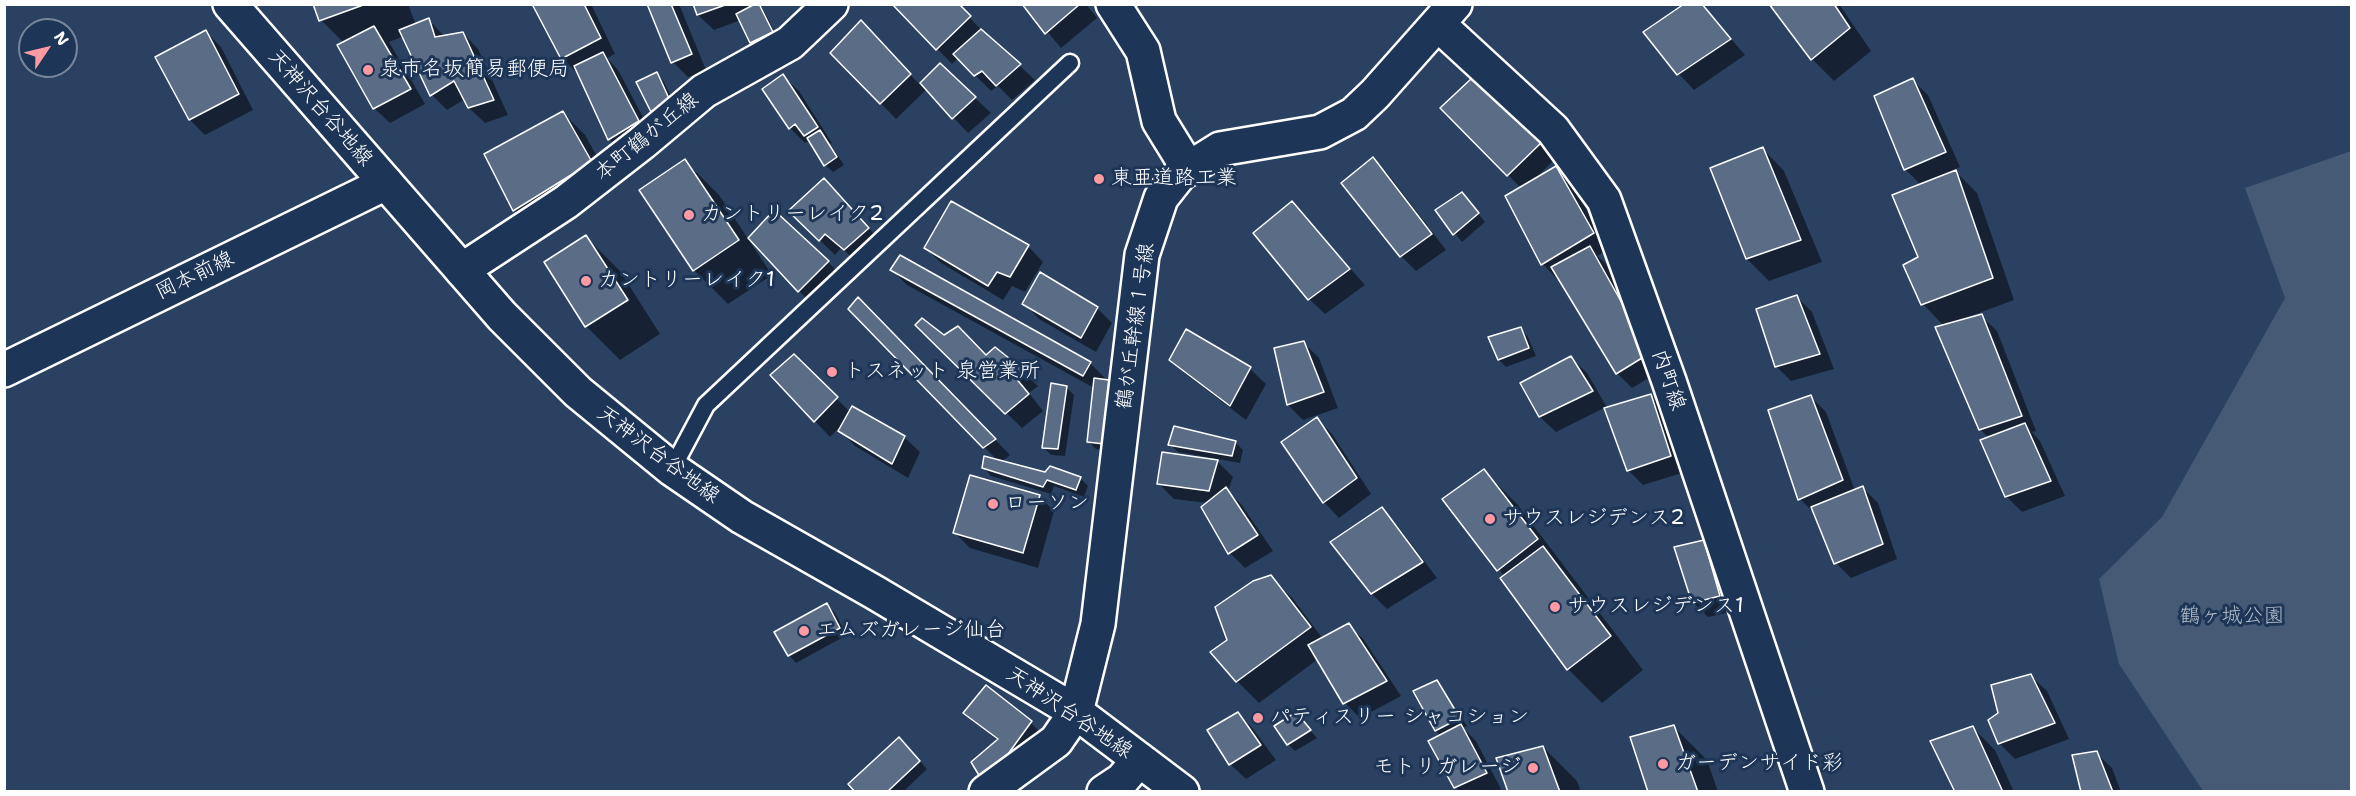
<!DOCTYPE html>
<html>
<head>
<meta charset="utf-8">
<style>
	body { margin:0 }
	#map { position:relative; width:2356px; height:796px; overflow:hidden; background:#2a4161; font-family:"Shantell Sans",sans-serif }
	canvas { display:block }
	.frame { position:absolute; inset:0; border:6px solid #fff; pointer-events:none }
	.north { position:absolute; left:18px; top:18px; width:60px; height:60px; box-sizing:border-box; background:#1d3557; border:2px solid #77869a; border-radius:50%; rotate:55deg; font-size:16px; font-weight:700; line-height:24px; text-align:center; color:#fff }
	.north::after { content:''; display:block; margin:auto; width:21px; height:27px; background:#ff9aa2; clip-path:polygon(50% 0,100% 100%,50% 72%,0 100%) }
</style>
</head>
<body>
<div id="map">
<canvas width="2356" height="796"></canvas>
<div class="frame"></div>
<div class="north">N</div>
</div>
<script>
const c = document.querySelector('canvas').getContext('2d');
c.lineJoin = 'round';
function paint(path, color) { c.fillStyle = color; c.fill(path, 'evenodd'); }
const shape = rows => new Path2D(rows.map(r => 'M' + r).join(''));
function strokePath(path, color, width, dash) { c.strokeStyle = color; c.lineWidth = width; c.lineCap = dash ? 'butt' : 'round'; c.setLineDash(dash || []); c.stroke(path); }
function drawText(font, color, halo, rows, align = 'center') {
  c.font = font + ' "Shantell Sans","Klee One",sans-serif'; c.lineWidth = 6; c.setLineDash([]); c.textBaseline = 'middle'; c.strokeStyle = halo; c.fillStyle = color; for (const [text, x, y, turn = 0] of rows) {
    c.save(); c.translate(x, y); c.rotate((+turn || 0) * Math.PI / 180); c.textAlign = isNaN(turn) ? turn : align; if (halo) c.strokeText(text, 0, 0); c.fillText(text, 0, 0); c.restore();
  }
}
paint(shape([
	[2351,151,2351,791,2203,791,2119,664,2099,579,2162,517,2285,298,2245,188]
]), '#465975');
paint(shape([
	[315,4,408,4,416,25,429,20,445,37,463,33,478,49,508,115,485,123,469,108,465,99,447,110,432,95,404,36,389,42,425,104,390,123,374,108,344,43,321,20],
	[533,4,591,4,615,54,607,58,618,70,653,136,624,154,609,139,578,74,562,58],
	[649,4,679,4,706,70,688,77,673,62],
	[695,4,759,4,765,13,779,40,758,50,751,42,741,20,714,30,698,15],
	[894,4,957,4,984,33,1035,80,1012,100,998,86,991,91,958,58,952,64],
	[1024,4,1086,4,1097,18,1061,48],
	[1701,4,1745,55,1694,90,1679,74,1645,33],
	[1771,4,1839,4,1871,51,1834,81,1812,59],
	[206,32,221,47,253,110,205,135,190,120],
	[876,38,920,85,940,65,991,113,968,133,927,89,896,119,832,53],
	[657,74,664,82,679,113,653,114],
	[783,76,799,91,832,143,830,144,844,165,833,172,825,165,810,140,805,143,790,128],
	[1912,80,1928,95,1960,167,1954,170,1977,193,2014,300,1968,317,1969,319,1981,316,1997,331,2036,431,2032,432,2040,441,2065,496,2022,512,2006,496,1989,438,1980,429,1944,326,1923,304,1920,258,1921,185,1905,169,1876,97],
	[1442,108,1541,143,1556,158,1537,177,1555,167,1571,183,1609,249,1597,256,1605,263,1664,369,1632,388,1617,373,1560,279,1558,280,1543,264,1507,196,1521,188],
	[563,113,585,135,613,185,536,232,514,210],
	[1763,149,1784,171,1822,262,1769,281,1747,259,1712,169],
	[1373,159,1388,174,1446,250,1416,271,1401,256],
	[685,161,719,195,772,275,728,304,694,270],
	[839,195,883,244,860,264,841,248,835,255,790,211],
	[1469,202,1485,222,1462,242,1437,210],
	[1292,203,1365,285,1325,314,1309,299],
	[586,237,620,271,660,334,620,360,586,326],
	[1028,246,1043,262,1025,292,1012,286,1003,300,941,263,926,248],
	[828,262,843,277,814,306,799,291],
	[892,270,1090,363,1105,378,1104,381,1108,381,1116,389,1111,451,1096,449,1089,442,1094,388,907,285],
	[1796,296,1812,312,1834,369,1791,381,1776,366],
	[1024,303,1097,308,1112,323,1096,352,1039,319],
	[850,309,874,314,1010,455,1001,462,1046,474,1051,467,1081,479,1088,486,1084,497,1054,486,1051,494,991,476,984,468,998,461],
	[917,325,986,357,995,349,1038,386,1029,393,1043,411,1022,428],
	[1521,329,1528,337,1536,356,1506,367,1499,360],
	[1186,331,1250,369,1266,384,1246,420,1187,375,1171,360],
	[1304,343,1319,358,1338,408,1303,420,1288,405],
	[794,356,850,412,904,437,920,452,908,478,855,446,838,429,830,437,815,421,772,375],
	[1571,358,1587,373,1608,409,1651,396,1666,411,1685,472,1643,485,1628,470,1606,407,1556,432,1540,417,1522,384],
	[1066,387,1074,395,1065,456,1051,455,1043,447],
	[1811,397,1826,412,1855,491,1863,488,1878,503,1897,559,1851,578,1836,563,1815,514,1800,499],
	[1317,419,1332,434,1371,494,1339,518,1324,502],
	[1235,442,1243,450,1240,463,1178,452,1170,444],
	[1217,461,1233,477,1228,491,1241,504,1273,551,1245,568,1230,553,1202,507,1208,503,1174,499,1159,484],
	[1484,471,1517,504,1643,670,1602,703,1568,669,1502,578,1504,576,1444,499],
	[1039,496,1054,511,1038,568,970,548,955,533],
	[1381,509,1397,525,1437,578,1387,609,1372,594,1332,542],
	[1703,542,1719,557,1735,611,1708,617,1693,602],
	[1271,577,1293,599,1323,639,1349,625,1364,640,1401,696,1360,718,1345,703,1318,659,1259,703,1237,681,1229,640],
	[827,605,835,613,847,635,796,663,789,655],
	[2031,676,2047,691,2069,739,2015,759,1999,743,2000,714],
	[1436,682,1444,690,1467,726,1463,728,1476,741,1501,789,1494,792,1460,792,1455,787,1441,736,1436,731,1415,692],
	[986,687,1031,723,1046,738,996,791,973,762,998,741,965,713],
	[1238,713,1253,729,1276,760,1246,779,1230,764],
	[1296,714,1317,738,1295,751,1288,744],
	[1673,726,1707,760,1718,792,1649,792],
	[1973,728,1995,750,2014,792,1957,792],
	[906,746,927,769,903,792,857,792],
	[1543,747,1577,781,1581,792,1509,792],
	[2096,753,2112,768,2121,792,2082,792]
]), '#0007');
const building = shape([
	[313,4,366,4,319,21,313,4],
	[532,4,584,4,601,38,561,59,532,4],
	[647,4,671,4,692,54,671,63,647,4],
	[693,4,728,4,697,15,693,4],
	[755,4,759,4,773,32,750,43,736,14,755,4],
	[892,4,959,4,971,16,936,50,892,4],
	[1022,4,1080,4,1045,34,1022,4],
	[1684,4,1702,4,1731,39,1677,75,1643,32,1684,4],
	[1769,4,1834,4,1850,28,1811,60,1769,4],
	[429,18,435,37,463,32,494,100,468,108,454,81,430,96,399,30,429,18],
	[861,20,911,74,880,104,830,53,861,20],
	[374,26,411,89,373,109,337,45,374,26],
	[981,29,1021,64,996,86,982,71,974,76,953,54,981,29],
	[206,30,239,94,189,120,155,57,206,30],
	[603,52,639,121,608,140,574,66,603,52],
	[940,63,976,97,952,119,920,83,940,63],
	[657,72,672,105,652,114,636,82,657,72],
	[783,74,818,127,804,136,795,124,789,129,762,89,783,74],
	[1472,78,1542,142,1507,176,1440,108,1472,78],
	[1913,78,1946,152,1904,170,1874,96,1913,78],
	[563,111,592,162,513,211,484,154,563,111],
	[820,130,837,157,824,166,807,138,820,130],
	[1763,147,1801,240,1746,259,1710,168,1763,147],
	[1373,157,1432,234,1400,257,1341,183,1373,157],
	[685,159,739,240,693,271,639,190,685,159],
	[1556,166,1594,233,1541,265,1505,196,1556,166],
	[1956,170,1993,278,1921,305,1903,265,1918,257,1892,195,1956,170],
	[824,178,869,228,844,250,825,234,819,241,788,211,824,178],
	[1462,192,1479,213,1453,235,1435,210,1462,192],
	[951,201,1029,245,1010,277,997,272,988,286,924,248,951,201],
	[1292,201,1350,269,1308,300,1253,233,1292,201],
	[774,210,829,261,798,292,748,238,774,210],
	[586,235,628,300,585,327,544,262,586,235],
	[1590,246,1650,353,1616,374,1551,267,1590,246],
	[900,255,1091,362,1083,376,890,270,900,255],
	[1040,272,1098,307,1081,338,1022,304,1040,272],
	[1797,295,1820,354,1775,367,1756,309,1797,295],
	[858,297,996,439,983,448,848,309,858,297],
	[1982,314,2022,416,1979,430,1935,327,1982,314],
	[922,318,944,335,958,326,986,355,995,347,1024,370,1015,377,1029,394,1005,414,915,325,922,318],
	[1521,327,1529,348,1498,360,1488,337,1521,327],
	[1186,329,1251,367,1230,406,1169,360,1186,329],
	[1304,341,1324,392,1287,405,1274,348,1304,341],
	[794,354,838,397,814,422,770,375,794,354],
	[1571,356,1593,391,1539,417,1520,383,1571,356],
	[1094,378,1109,380,1104,444,1087,442,1094,378],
	[1051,383,1067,386,1058,449,1042,448,1051,383],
	[1651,394,1671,456,1627,471,1604,408,1651,394],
	[1811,395,1843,480,1798,500,1768,410,1811,395],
	[852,406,905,436,892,464,838,431,852,406],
	[1317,417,1357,478,1323,503,1281,442,1317,417],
	[2025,423,2051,481,2005,497,1980,440,2025,423],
	[1174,426,1236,441,1232,456,1168,445,1174,426],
	[1162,452,1218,460,1209,491,1157,484,1162,452],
	[984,456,1045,472,1050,466,1081,477,1076,490,1047,480,1043,487,982,468,984,456],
	[1484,469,1538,539,1497,571,1442,499,1484,469],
	[970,475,1040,495,1023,553,953,533,970,475],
	[1863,486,1883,544,1834,564,1811,507,1863,486],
	[1226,487,1258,535,1228,554,1201,507,1226,487],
	[1382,507,1423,562,1371,594,1330,542,1382,507],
	[1704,540,1720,596,1692,603,1674,547,1704,540],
	[1543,546,1611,636,1567,670,1500,578,1543,546],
	[1271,575,1311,627,1236,682,1210,652,1227,640,1215,607,1253,581,1271,575],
	[827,603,840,628,788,656,774,632,827,603],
	[1349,623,1387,681,1343,704,1308,645,1349,623],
	[2031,674,2055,723,1998,744,1988,720,1998,713,1991,685,2031,674],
	[1437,680,1460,718,1435,731,1413,691,1437,680],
	[986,685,1032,721,1008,754,980,777,971,762,998,739,963,713,986,685],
	[1238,712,1261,745,1229,765,1207,730,1238,712],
	[1296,712,1311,730,1287,745,1274,726,1296,712],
	[1461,724,1487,773,1454,788,1428,741,1461,724],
	[1674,725,1698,792,1648,792,1630,737,1674,725],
	[1973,726,2003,792,1955,792,1930,741,1973,726],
	[899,737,920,761,887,792,855,792,848,784,899,737],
	[1543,746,1560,792,1508,792,1496,758,1543,746],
	[2097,751,2113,792,2081,792,2072,755,2097,751]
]);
paint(building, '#5b6c86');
strokePath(building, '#fff', 1.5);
const service = shape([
	[672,469,706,405,1070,63]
]);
const minor = shape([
	[1113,4,1143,51,1159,121,1188,168],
	[1438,24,1553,130,1604,200,1669,381,1807,792],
	[462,270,566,202,642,143,704,91,790,43,831,4],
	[4,370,386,183],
	[986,792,1056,741,1076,712],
	[1104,792,1122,780,1139,760]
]);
const tertiary = shape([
	[230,4,502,316,578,392,672,469,742,517,874,592,1076,712,1182,792],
	[1076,712,1098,624,1142,255,1161,198,1180,174,1220,149,1320,132,1354,114,1375,94,1455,4]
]);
strokePath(service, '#fff', 21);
strokePath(minor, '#fff', 38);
strokePath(tertiary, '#fff', 38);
strokePath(service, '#1d3557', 16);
strokePath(minor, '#1d3557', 33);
strokePath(tertiary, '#1d3557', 33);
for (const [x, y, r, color] of [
	[368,70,6,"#ff9aa2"],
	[1099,179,6,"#ff9aa2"],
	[689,215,6,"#ff9aa2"],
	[586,281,6,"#ff9aa2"],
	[832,372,6,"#ff9aa2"],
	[993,504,6,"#ff9aa2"],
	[1490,519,6,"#ff9aa2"],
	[1555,607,6,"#ff9aa2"],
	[804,631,6,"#ff9aa2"],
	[1258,718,6,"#ff9aa2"],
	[1663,764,6,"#ff9aa2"],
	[1533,768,6,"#ff9aa2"]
]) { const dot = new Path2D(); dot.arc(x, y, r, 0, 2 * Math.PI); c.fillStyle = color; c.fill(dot); strokePath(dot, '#1d3557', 2); }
drawText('21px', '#fff', '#1d3557', [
	["泉市名坂簡易郵便局",380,70],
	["東亜道路工業",1111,179],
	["カントリーレイク2",701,215],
	["カントリーレイク1",598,281],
	["トスネット 泉営業所",844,372],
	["ローソン",1005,504],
	["サウスレジデンス2",1502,519],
	["サウスレジデンス1",1567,607],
	["エムズガレージ仙台",816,631],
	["パティスリー シャコション",1270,718],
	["ガーデンサイド彩",1675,764],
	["モトリガレージ",1521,768,"right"]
], 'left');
drawText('21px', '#fff', '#1d3557', [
	["天神沢台谷地線",320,108,49],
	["本町鶴が丘線",647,137,-39],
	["岡本前線",195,276,-26],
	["鶴が丘幹線１号線",1136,326,-82],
	["内町線",1668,380,71],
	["天神沢台谷地線",658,455,37],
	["天神沢台谷地線",1069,713,34]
]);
drawText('21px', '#b5bdc8', '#1d3557', [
	["鶴ヶ城公園",2232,617]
]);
</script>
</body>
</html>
